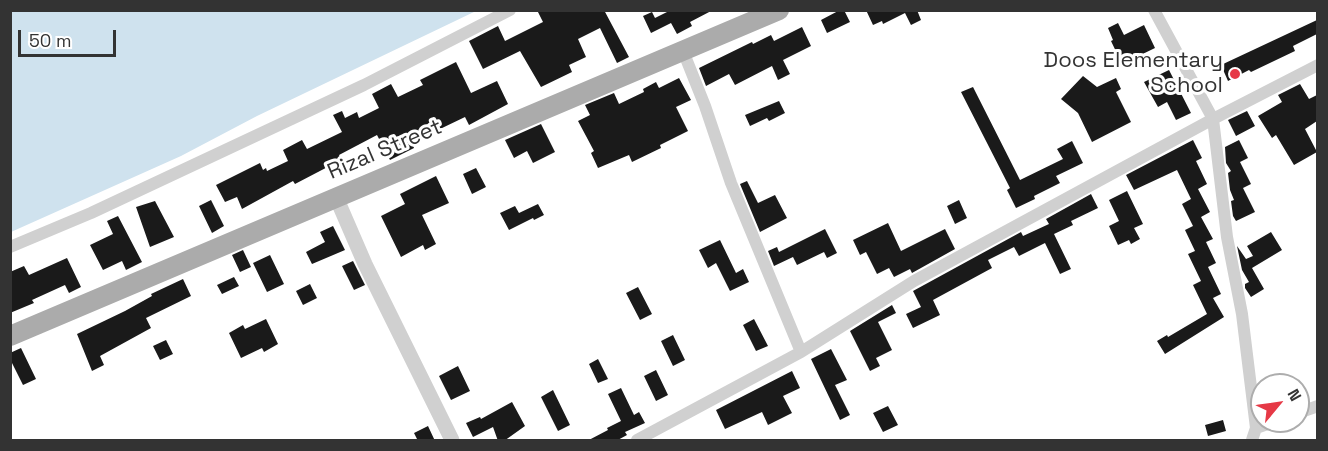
<!DOCTYPE html>
<html>
<head>
<meta charset="utf-8">
<style>
	body { margin:0 }
	#map { position:relative; width:1328px; height:451px; overflow:hidden; background:#fff; font-family:"Space Grotesk",sans-serif }
	canvas { display:block }
	.frame { position:absolute; inset:0; border:12px solid #333; pointer-events:none }
	.north { position:absolute; left:1250px; top:373px; width:60px; height:60px; box-sizing:border-box; background:#fff; border:2px solid #adadad; border-radius:50%; rotate:61deg; font-size:16px; font-weight:700; line-height:24px; text-align:center; color:#333 }
	.north::after { content:''; display:block; margin:auto; width:21px; height:27px; background:#e63946; clip-path:polygon(50% 0,100% 100%,50% 72%,0 100%) }
	.scale { position:absolute; left:18px; top:30px; width:98px; height:27px; box-sizing:border-box; border:3px solid #333; border-top:0; padding-left:8px; font-size:18px; line-height:21px; white-space:nowrap; color:#333; -webkit-text-stroke:4px #fff; paint-order:stroke }
</style>
</head>
<body>
<div id="map">
<canvas width="1328" height="451"></canvas>
<div class="frame"></div>
<div class="north">N</div>
<div class="scale">50 m</div>
</div>
<script>
const c = document.querySelector('canvas').getContext('2d');
c.lineJoin = 'round';
function paint(path, color) { c.fillStyle = color; c.fill(path, 'evenodd'); }
const shape = rows => new Path2D(rows.map(r => 'M' + r).join(''));
function strokePath(path, color, width, dash) { c.strokeStyle = color; c.lineWidth = width; c.lineCap = dash ? 'butt' : 'round'; c.setLineDash(dash || []); c.stroke(path); }
function drawText(font, color, halo, rows, align = 'center') {
  c.font = font + ' "Space Grotesk",sans-serif'; c.lineWidth = 6; c.setLineDash([]); c.textBaseline = 'middle'; c.strokeStyle = halo; c.fillStyle = color; for (const [text, x, y, turn = 0] of rows) {
    c.save(); c.translate(x, y); c.rotate((+turn || 0) * Math.PI / 180); c.textAlign = isNaN(turn) ? turn : align; if (halo) c.strokeText(text, 0, 0); c.fillText(text, 0, 0); c.restore();
  }
}
paint(shape([
	[10,11,11,10,476,11,257,116,181,156,11,232]
]), '#cfe2ee');
paint(shape([
	[537,10,604,10,629,57,617,63,600,28,578,39,586,57,569,65,572,72,541,87,520,51,483,69,469,41,498,26,505,41,543,22],
	[671,10,713,10,690,22,692,26,677,34,671,23,651,33,643,16,652,12,655,18],
	[840,10,844,10,850,22,827,33,821,20],
	[866,10,917,10,921,20,911,25,905,13,883,24,882,21,873,25],
	[1317,20,1317,34,1293,46,1295,51,1251,72,1249,70,1228,81,1221,65],
	[1118,23,1124,35,1144,25,1155,48,1122,64,1111,41,1113,40,1108,28],
	[802,27,811,46,783,60,790,74,778,80,772,66,735,85,729,74,706,86,699,68,752,42,753,44,771,35,774,41],
	[456,62,471,93,497,81,508,104,469,125,465,117,440,129,438,123,418,134,420,138,412,142,414,148,390,160,377,135,339,155,341,160,295,184,293,181,242,209,237,197,225,202,216,185,260,163,263,170,266,168,267,171,288,161,283,150,302,140,307,149,342,132,333,115,342,111,345,118,357,112,359,118,379,108,372,94,391,84,398,97,423,85,420,80],
	[1169,70,1191,113,1176,120,1167,102,1158,107,1144,82],
	[1083,76,1097,87,1116,78,1121,89,1116,92,1131,122,1092,142,1078,113,1061,99],
	[679,78,691,100,676,107,688,131,660,145,661,148,632,162,629,155,598,168,591,153,594,151,578,121,590,115,585,105,614,93,619,104,644,92,643,89,656,82,659,88],
	[1300,84,1309,99,1317,95,1317,121,1305,129,1317,152,1294,165,1276,135,1272,138,1258,116,1282,102,1278,95],
	[973,87,1020,180,1063,159,1057,149,1072,141,1083,163,1056,176,1060,183,1034,196,1035,199,1016,208,1007,190,1010,188,961,92],
	[779,101,785,113,769,121,767,118,750,126,745,115],
	[1247,111,1255,126,1236,136,1228,120],
	[541,124,555,152,533,163,527,151,514,158,505,140],
	[1193,140,1202,158,1196,161,1207,184,1198,189,1210,212,1201,217,1213,239,1206,242,1216,263,1208,267,1221,294,1213,298,1224,317,1165,354,1157,341,1167,335,1168,337,1207,314,1193,285,1201,281,1188,254,1195,251,1185,230,1193,226,1182,204,1191,199,1177,170,1134,190,1126,175],
	[1239,140,1248,158,1240,162,1251,184,1243,188,1255,212,1236,221,1233,216,1231,201,1234,200,1230,190,1228,173,1231,171,1226,163,1225,147],
	[476,168,486,187,472,194,463,174],
	[436,176,449,203,422,215,436,244,425,250,423,245,401,257,381,216,405,204,400,194],
	[747,181,758,203,775,195,787,218,760,232,740,184],
	[1127,191,1143,224,1134,228,1140,239,1131,244,1129,240,1118,245,1109,226,1119,221,1109,200],
	[1091,194,1098,208,1071,221,1073,225,1054,234,1071,269,1060,274,1045,243,1019,256,1014,247,988,260,992,268,933,300,940,315,913,328,906,314,921,307,913,291,1021,232,1023,236,1049,224,1046,219],
	[211,200,224,226,212,233,199,206],
	[959,200,967,218,955,224,947,206],
	[155,201,174,237,150,247,136,207],
	[538,204,544,215,534,220,533,218,509,230,500,213,515,206,519,213],
	[118,216,142,262,126,270,122,261,103,270,90,245,113,234,107,221],
	[888,223,901,251,945,229,955,249,912,273,910,269,894,277,889,268,877,274,866,252,860,255,853,240],
	[333,226,345,250,312,264,306,252,325,242,320,232],
	[825,229,837,253,827,258,824,252,797,265,793,257,774,266,768,251,777,247,779,252],
	[1271,232,1282,250,1252,268,1264,289,1251,297,1245,288,1245,284,1249,282,1242,270,1237,246,1246,259,1253,256,1247,246],
	[720,240,736,273,743,269,749,282,730,291,716,263,708,268,699,250],
	[243,250,251,267,240,272,232,255],
	[270,255,284,284,267,292,253,263],
	[67,258,81,287,69,293,65,285,32,300,34,303,10,313,10,272,24,266,29,275],
	[353,261,365,285,354,290,342,266],
	[234,277,239,286,222,294,217,285],
	[183,279,191,296,146,318,151,328,100,356,104,365,92,371,77,334,125,311,152,296,151,294],
	[310,284,317,298,303,305,296,291],
	[638,287,652,314,640,320,626,293],
	[892,305,896,313,878,322,892,350,876,358,880,366,870,371,850,331],
	[266,319,278,344,264,352,262,348,241,358,229,333,243,325,245,329],
	[754,319,768,346,756,351,743,325],
	[673,335,685,360,673,366,661,341],
	[166,340,173,354,160,360,153,346],
	[21,348,36,379,23,385,10,359,10,353],
	[831,349,847,380,835,385,850,415,840,420,811,359],
	[598,359,608,379,598,383,589,364],
	[458,366,470,391,451,400,439,376],
	[656,370,668,395,656,401,644,376],
	[792,371,800,388,783,396,792,413,768,425,762,412,725,429,716,410],
	[621,388,634,415,639,412,645,423,625,432,627,435,616,441,587,441,608,430,607,428,621,421,608,394],
	[553,390,570,425,558,431,541,397],
	[512,402,525,426,504,441,498,441,493,427,473,437,466,423,480,417,481,419],
	[888,406,898,425,883,432,873,413],
	[1223,420,1226,431,1208,436,1205,425],
	[428,426,435,441,418,441,414,433]
]), '#1a1a1a');
strokePath(shape([
	[1154,10,1213,119,1227,237,1242,314,1256,428,1252,440],
	[683,51,705,106,731,183,801,352],
	[10,247,91,213,364,85,510,10],
	[1298,413,1318,406],
	[1256,428,1276,421],
	[637,440,801,352,914,281,1213,119,1318,65]
]), '#d0d0d0', 12);
strokePath(shape([
	[336,197,365,264,452,440]
]), '#d0d0d0', 15);
strokePath(shape([
	[10,336,779,10]
]), '#ababab', 20);
for (const [x, y, r, color] of [
	[1235,74,6,"#e63946"]
]) { const dot = new Path2D(); dot.arc(x, y, r, 0, 2 * Math.PI); c.fillStyle = color; c.fill(dot); strokePath(dot, '#fff', 2); }
drawText('22px', '#333', '#fff', [
	["Doos Elementary",1223,61],
	["School",1223,86]
], 'right');
drawText('22px', '#333', '#fff', [
	["Rizal Street",385,150,-23]
]);
</script>
</body>
</html>
